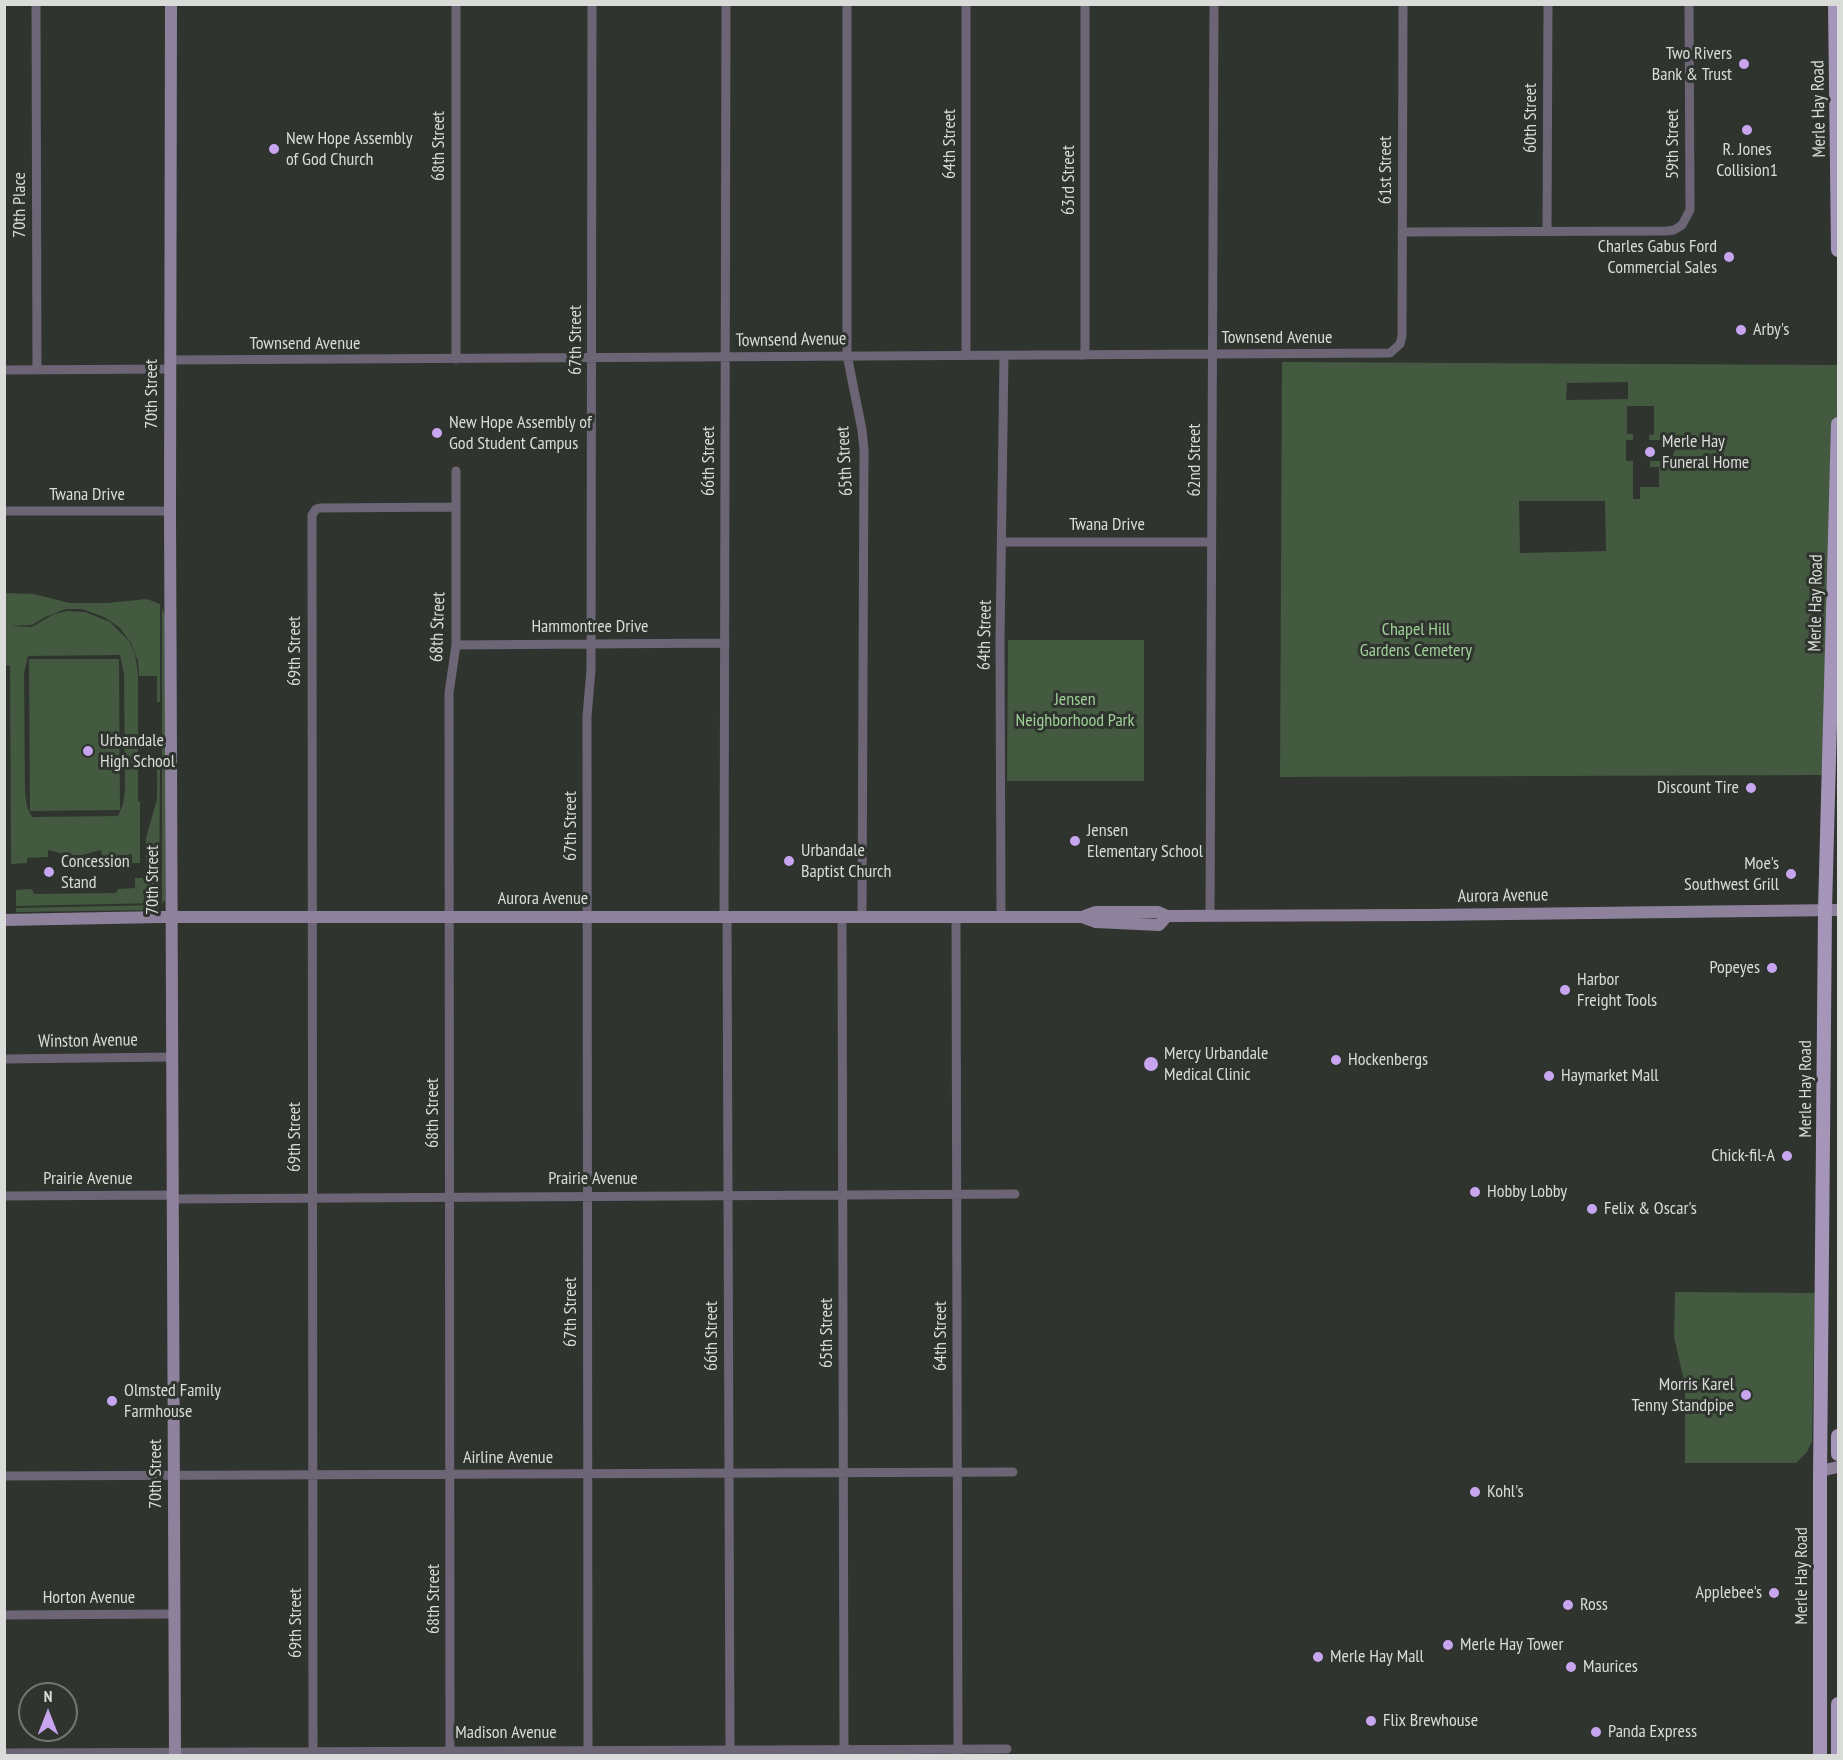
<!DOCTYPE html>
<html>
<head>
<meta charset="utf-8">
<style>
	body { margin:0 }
	#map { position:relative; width:1843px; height:1760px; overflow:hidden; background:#2f342e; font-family:"PT Sans Narrow",sans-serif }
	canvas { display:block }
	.frame { position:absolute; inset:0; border:6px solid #d9dcd8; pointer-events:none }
	.north { position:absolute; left:18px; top:1682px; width:60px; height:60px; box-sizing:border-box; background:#2f342e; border:2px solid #737772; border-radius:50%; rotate:0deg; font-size:16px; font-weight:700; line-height:24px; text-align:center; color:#d9dcd8 }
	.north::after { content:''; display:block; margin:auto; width:21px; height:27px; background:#c8a6ef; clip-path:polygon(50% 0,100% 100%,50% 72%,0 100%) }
</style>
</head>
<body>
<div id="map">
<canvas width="1843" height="1760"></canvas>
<div class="frame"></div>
<div class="north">N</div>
</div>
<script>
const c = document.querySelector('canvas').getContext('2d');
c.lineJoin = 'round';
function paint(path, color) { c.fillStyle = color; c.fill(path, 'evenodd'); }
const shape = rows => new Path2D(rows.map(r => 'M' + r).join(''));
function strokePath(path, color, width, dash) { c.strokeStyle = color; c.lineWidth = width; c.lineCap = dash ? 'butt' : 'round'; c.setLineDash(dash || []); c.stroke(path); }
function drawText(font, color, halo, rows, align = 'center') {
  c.font = font + ' "PT Sans Narrow",sans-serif'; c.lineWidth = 6; c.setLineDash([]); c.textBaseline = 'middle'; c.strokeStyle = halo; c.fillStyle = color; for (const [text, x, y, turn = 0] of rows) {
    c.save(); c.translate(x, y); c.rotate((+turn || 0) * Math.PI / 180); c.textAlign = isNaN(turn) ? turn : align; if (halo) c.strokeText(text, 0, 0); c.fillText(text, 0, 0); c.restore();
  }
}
paint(shape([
	[1282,362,1838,365,1829,775,1280,777],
	[1628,382,1628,399,1566,400,1567,383],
	[1627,406,1654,406,1654,434,1649,435,1649,440,1670,440,1670,446,1675,450,1671,461,1650,461,1650,467,1659,467,1659,487,1640,487,1640,499,1633,499,1633,461,1626,461,1626,440,1633,440,1633,434,1627,434],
	[1519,501,1605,501,1606,551,1520,553],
	[5,593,34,594,70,603,107,603,147,599,160,604,160,702,157,702,157,676,139,676,138,661,131,643,120,628,104,617,82,609,66,609,45,617,32,625,10,626,32,627,54,614,68,611,85,612,110,622,129,641,135,654,138,674,138,801,140,802,140,863,132,863,132,855,130,854,123,857,102,857,101,850,79,856,67,855,48,850,48,857,27,858,27,863,11,864,10,666,5,665],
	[120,655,124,674,125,791,123,804,118,816,32,817,27,807,25,792,24,673,28,656],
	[162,607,165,616,165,901,162,903],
	[1008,640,1144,640,1144,781,1007,781],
	[29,659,119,659,120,810,30,811],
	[157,767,160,768,159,903,16,906,16,890,32,889,34,894,116,893,118,889,135,888,135,878,146,878,146,838,157,799],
	[159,905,159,908,155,910,16,912,16,908],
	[1675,1292,1815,1293,1812,1441,1807,1452,1796,1463,1685,1463,1685,1385,1674,1337]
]), '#435940');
strokePath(shape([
	[36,4,37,370],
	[847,4,847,355,862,430,864,450,862,917],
	[966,4,966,355],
	[1547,231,1548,4],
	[1402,232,1667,231,1674,230,1682,225,1690,210,1689,4],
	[1085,355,1085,4],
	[456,359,456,4],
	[170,360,1390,353,1400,344,1402,336,1403,4],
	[4,370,170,369],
	[4,511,170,511],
	[1003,542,1211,542],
	[456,645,725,643],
	[956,916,958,1753],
	[1001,916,1000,640,1004,355],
	[1210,916,1214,4],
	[724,917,726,4],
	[727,917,730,1756],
	[842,917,844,1750],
	[4,1059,172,1057],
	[4,1196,173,1195],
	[173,1199,1015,1194],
	[4,1476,1013,1472],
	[4,1615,174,1614],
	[4,1753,1007,1749],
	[313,1756,312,515,316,509,320,508,456,507],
	[450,1756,449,693,456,645,456,471],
	[588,1756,587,716,591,670,592,4]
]), '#6c6576', 9);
strokePath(shape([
	[171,4,170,511,175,1756],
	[1082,917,1096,922,1159,925,1167,916],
	[4,920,161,917,1082,917,1096,912,1158,912,1167,916,1427,915,1838,910],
	[1820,1471,1838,1467]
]), '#8d819c', 12);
strokePath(shape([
	[1835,4,1838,250],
	[1838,1436,1838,1454],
	[1820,1756,1820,1479,1825,910,1838,424],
	[1838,1756,1838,1704]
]), '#a596b9', 14);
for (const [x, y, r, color] of [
	[1744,64,6,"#c8a6ef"],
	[1747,130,6,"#c8a6ef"],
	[274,149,6,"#c8a6ef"],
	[1729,257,6,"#c8a6ef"],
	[1741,330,6,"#c8a6ef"],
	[437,433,6,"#c8a6ef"],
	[1650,452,6,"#c8a6ef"],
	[88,751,6,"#c8a6ef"],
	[1751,788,6,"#c8a6ef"],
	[1075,841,6,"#c8a6ef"],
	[789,861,6,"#c8a6ef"],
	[49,872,6,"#c8a6ef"],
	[1791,874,6,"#c8a6ef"],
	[1772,968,6,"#c8a6ef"],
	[1565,990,6,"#c8a6ef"],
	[1336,1060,6,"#c8a6ef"],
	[1151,1064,8,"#c8a6ef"],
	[1549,1076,6,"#c8a6ef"],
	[1787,1156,6,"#c8a6ef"],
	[1475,1192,6,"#c8a6ef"],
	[1592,1209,6,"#c8a6ef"],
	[1746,1395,6,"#c8a6ef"],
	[112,1401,6,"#c8a6ef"],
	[1475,1492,6,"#c8a6ef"],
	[1774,1593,6,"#c8a6ef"],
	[1568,1605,6,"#c8a6ef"],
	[1448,1645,6,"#c8a6ef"],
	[1318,1657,6,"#c8a6ef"],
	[1571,1667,6,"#c8a6ef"],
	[1371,1721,6,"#c8a6ef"],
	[1596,1732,6,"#c8a6ef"]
]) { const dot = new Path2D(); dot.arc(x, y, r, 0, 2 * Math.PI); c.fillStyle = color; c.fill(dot); strokePath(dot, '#2f342e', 2); }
drawText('18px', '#d9dcd8', '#2f342e', [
	["Two Rivers",1732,54,"right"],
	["Bank & Trust",1732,75,"right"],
	["New Hope Assembly",286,139],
	["of God Church",286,160],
	["R. Jones",1747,150,"center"],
	["Collision1",1747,171,"center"],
	["Charles Gabus Ford",1717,247,"right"],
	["Commercial Sales",1717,268,"right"],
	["Arby's",1753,330],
	["New Hope Assembly of",449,423],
	["God Student Campus",449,444],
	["Merle Hay",1662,442],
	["Funeral Home",1662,463],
	["Urbandale",100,741],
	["High School",100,762],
	["Discount Tire",1739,788,"right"],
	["Jensen",1087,831],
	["Elementary School",1087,852],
	["Urbandale",801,851],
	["Baptist Church",801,872],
	["Concession",61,862],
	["Stand",61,883],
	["Moe's",1779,864,"right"],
	["Southwest Grill",1779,885,"right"],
	["Popeyes",1760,968,"right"],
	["Harbor",1577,980],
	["Freight Tools",1577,1001],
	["Mercy Urbandale",1164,1054],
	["Medical Clinic",1164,1075],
	["Hockenbergs",1348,1060],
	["Haymarket Mall",1561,1076],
	["Chick-fil-A",1775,1156,"right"],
	["Hobby Lobby",1487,1192],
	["Felix & Oscar's",1604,1209],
	["Morris Karel",1734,1385,"right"],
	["Tenny Standpipe",1734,1406,"right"],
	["Olmsted Family",124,1391],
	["Farmhouse",124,1412],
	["Kohl's",1487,1492],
	["Applebee's",1762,1593,"right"],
	["Ross",1580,1605],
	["Merle Hay Tower",1460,1645],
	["Merle Hay Mall",1330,1657],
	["Maurices",1583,1667],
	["Flix Brewhouse",1383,1721],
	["Panda Express",1608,1732]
], 'left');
drawText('18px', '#d9dcd8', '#2f342e', [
	["Merle Hay Road",1819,109,-91],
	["60th Street",1531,118,-90],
	["64th Street",950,144,-90],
	["59th Street",1673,144,-90],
	["68th Street",439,146,-90],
	["61st Street",1386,170,-90],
	["63rd Street",1069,180,-90],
	["70th Place",20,205,-90],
	["Townsend Avenue",1277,338],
	["67th Street",576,340,-90],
	["Townsend Avenue",791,340,-1],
	["Townsend Avenue",305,344],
	["70th Street",152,394,-90],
	["62nd Street",1195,460,-90],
	["66th Street",709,461,-90],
	["65th Street",845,461,-93],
	["Twana Drive",87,495],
	["Twana Drive",1107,525],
	["Merle Hay Road",1816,603,-89],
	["68th Street",438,627,-88],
	["Hammontree Drive",590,627],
	["64th Street",985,635,-89],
	["69th Street",295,651,-90],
	["67th Street",571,826,-90],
	["70th Street",153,880,-90],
	["Aurora Avenue",1503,896,-1],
	["Aurora Avenue",543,899],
	["Winston Avenue",88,1041,-1],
	["Merle Hay Road",1806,1089,-90],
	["68th Street",433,1113,-90],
	["69th Street",295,1137,-90],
	["Prairie Avenue",88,1179],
	["Prairie Avenue",593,1179],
	["67th Street",571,1312,-90],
	["65th Street",827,1333,-90],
	["66th Street",712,1336,-90],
	["64th Street",941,1336,-90],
	["Airline Avenue",508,1458],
	["70th Street",156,1474,-90],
	["Merle Hay Road",1802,1576,-90],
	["Horton Avenue",89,1598],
	["68th Street",434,1599,-90],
	["69th Street",296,1623,-90],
	["Madison Avenue",506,1733]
]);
drawText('18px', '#9ecf97', '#2f342e', [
	["Chapel Hill",1416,630],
	["Gardens Cemetery",1416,651],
	["Jensen",1075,700],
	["Neighborhood Park",1075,721]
]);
</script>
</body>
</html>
